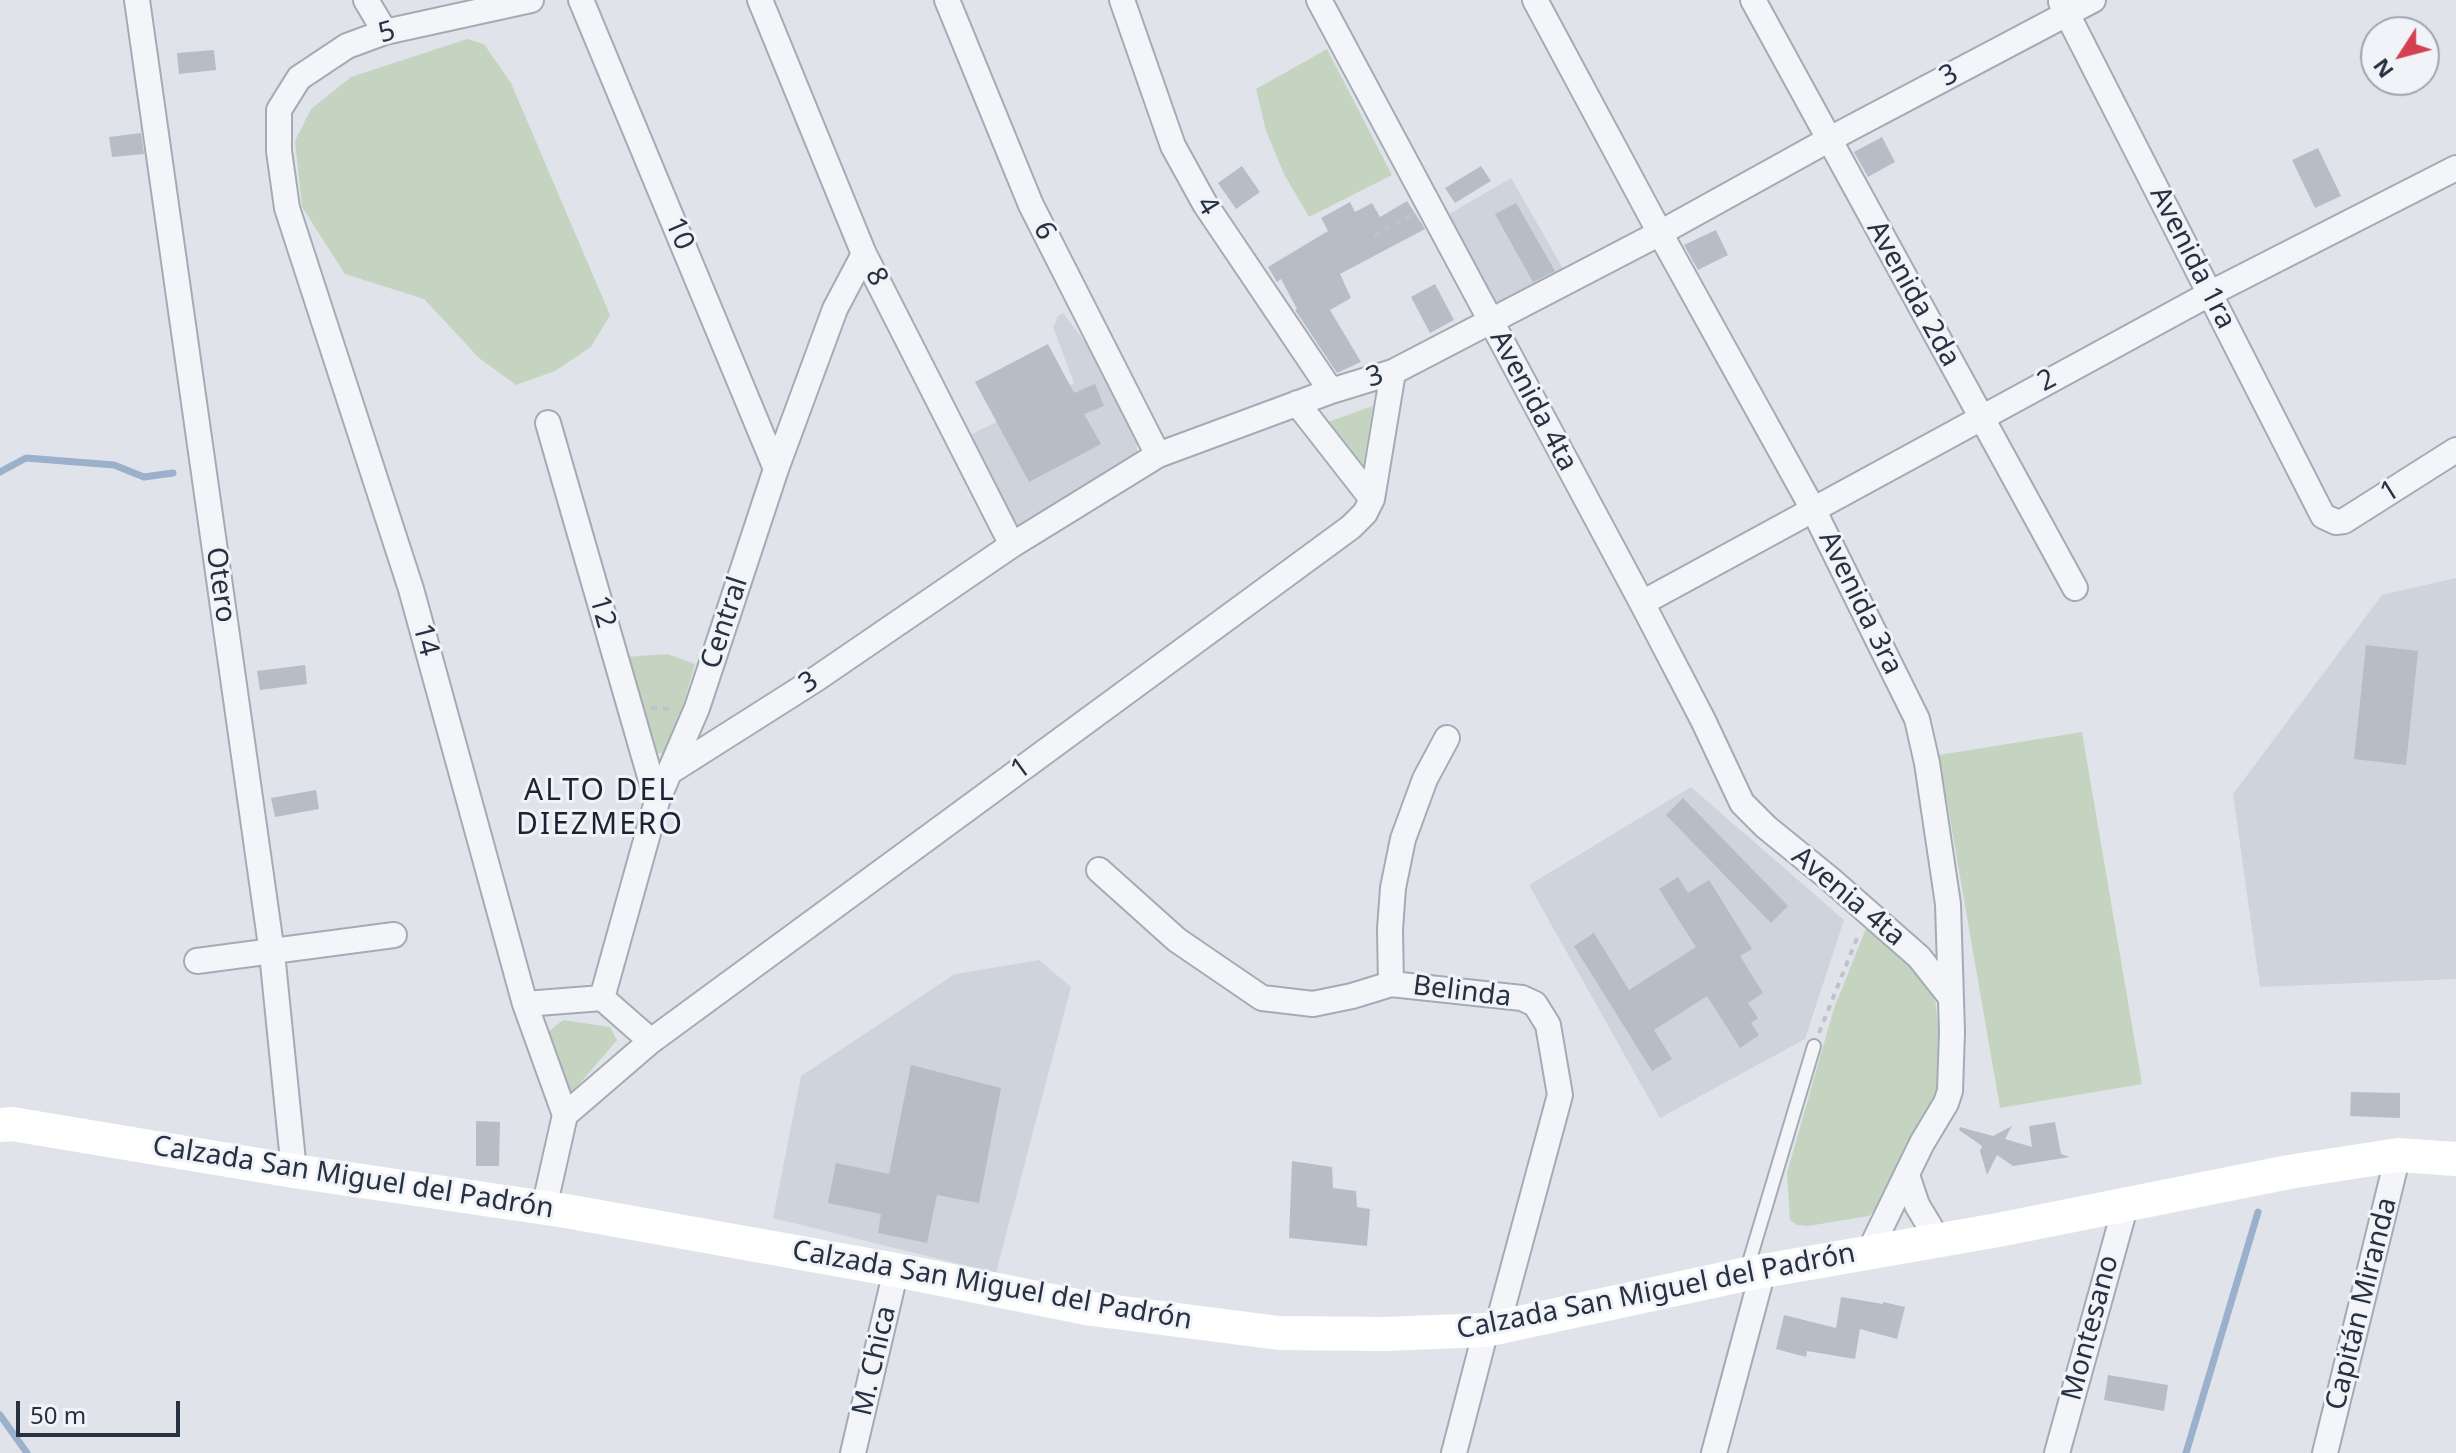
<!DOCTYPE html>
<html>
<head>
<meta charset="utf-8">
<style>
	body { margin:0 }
	#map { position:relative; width:2456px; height:1453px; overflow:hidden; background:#e0e4ea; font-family:"Noto Sans",sans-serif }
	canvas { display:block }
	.north { position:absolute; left:2360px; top:16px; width:80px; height:80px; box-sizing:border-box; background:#f0f3f7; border:2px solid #a0a5af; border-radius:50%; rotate:234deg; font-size:22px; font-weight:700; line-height:32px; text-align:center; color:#283142 }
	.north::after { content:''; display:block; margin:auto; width:28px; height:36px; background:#d34151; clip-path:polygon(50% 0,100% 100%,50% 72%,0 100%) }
	.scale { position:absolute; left:16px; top:1401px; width:164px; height:36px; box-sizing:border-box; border:4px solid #283142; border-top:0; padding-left:10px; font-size:24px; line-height:28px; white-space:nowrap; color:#283142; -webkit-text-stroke:6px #f0f3f7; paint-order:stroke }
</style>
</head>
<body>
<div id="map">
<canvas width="2456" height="1453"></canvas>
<div class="north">N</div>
<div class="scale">50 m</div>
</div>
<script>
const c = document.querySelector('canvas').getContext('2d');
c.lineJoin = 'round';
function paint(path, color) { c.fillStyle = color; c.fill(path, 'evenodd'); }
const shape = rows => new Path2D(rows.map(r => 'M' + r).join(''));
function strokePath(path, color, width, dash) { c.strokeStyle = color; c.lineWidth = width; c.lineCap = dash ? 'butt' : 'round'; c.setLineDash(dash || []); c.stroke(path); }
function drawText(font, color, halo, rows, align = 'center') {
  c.font = font + ' "Noto Sans",sans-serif'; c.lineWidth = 6; c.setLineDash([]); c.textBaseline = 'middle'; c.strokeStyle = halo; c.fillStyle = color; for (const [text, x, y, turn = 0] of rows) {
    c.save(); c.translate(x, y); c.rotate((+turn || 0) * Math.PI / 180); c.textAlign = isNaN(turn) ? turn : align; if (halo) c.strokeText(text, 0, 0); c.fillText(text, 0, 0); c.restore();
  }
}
paint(shape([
	[1511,178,1565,272,1495,312,1444,217],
	[1063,313,1109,373,1137,441,1137,453,1132,459,1016,536,968,436,1074,383,1053,327,1058,316],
	[2456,578,2456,979,2260,987,2233,794,2382,595],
	[1691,787,1844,920,1805,1039,1660,1118,1529,885],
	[1039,960,1071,987,996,1273,773,1218,801,1076,955,974]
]), '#ced3dc');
paint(shape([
	[467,39,484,44,511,83,610,315,591,347,555,371,516,385,479,358,424,299,345,274,302,207,295,141,311,109,351,77],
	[1327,49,1392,175,1309,217,1284,174,1266,131,1256,89],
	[1373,406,1362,472,1322,424],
	[667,654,695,664,669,754,651,752,625,657],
	[2082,732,2142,1084,2000,1108,1939,755],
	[1869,921,1933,979,1945,1090,1891,1194,1869,1216,1808,1226,1797,1225,1790,1220,1787,1173,1834,1008],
	[563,1020,610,1027,617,1040,571,1094,548,1032]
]), '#c5d4c1');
strokePath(shape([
	[0,472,26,458,114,465,144,477,173,473],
	[0,1415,27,1453],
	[2186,1453,2258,1212]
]), '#9ab0cb', 7);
paint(shape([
	[214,50,216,70,179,74,177,53],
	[141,133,144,154,112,157,109,137],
	[1882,137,1895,162,1868,177,1854,152],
	[2318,148,2341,196,2315,208,2292,160],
	[1242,166,1260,192,1236,209,1218,183],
	[1481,166,1491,181,1455,203,1445,188],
	[1407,201,1425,229,1340,274,1351,298,1330,310,1361,362,1337,373,1295,310,1297,309,1281,279,1277,282,1268,267,1328,231,1321,218,1350,202,1355,212,1372,203,1380,217],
	[1516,203,1555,271,1533,282,1495,214],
	[1716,230,1728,255,1698,270,1684,245],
	[1435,284,1454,320,1430,333,1411,297],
	[1048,344,1074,393,1095,384,1104,406,1084,414,1101,444,1029,482,975,382],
	[2366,645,2418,651,2406,765,2354,759],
	[305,665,307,684,260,690,257,671],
	[316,790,319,809,275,817,271,798],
	[1683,798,1788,906,1771,923,1666,815],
	[1678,877,1688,893,1709,880,1752,949,1740,956,1763,993,1748,1003,1758,1018,1751,1023,1759,1035,1740,1048,1707,996,1654,1030,1672,1059,1652,1071,1574,946,1594,933,1629,990,1696,947,1659,889],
	[911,1065,1001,1088,979,1203,937,1195,927,1243,878,1233,881,1214,828,1203,836,1163,889,1174],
	[2351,1092,2400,1093,2400,1118,2350,1116],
	[476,1121,500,1122,499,1166,476,1166],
	[2055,1122,2061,1154,2070,1157,2013,1166,1997,1155,1987,1175,1980,1151,1982,1146,1959,1130,1960,1127,1993,1136,2012,1126,2005,1139,2032,1147,2029,1126],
	[1292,1161,1332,1167,1333,1188,1356,1191,1357,1207,1370,1209,1367,1246,1289,1238],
	[1841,1297,1883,1304,1883,1302,1905,1307,1897,1339,1860,1329,1855,1359,1807,1351,1806,1357,1776,1349,1784,1315,1836,1328],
	[2108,1375,2168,1385,2164,1411,2104,1400]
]), '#b7bdc7');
const lane = shape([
	[1747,1269,1814,1046]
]);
const street = shape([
	[137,0,272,953,294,1171],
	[366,0,385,32],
	[531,0,385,32,347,46,299,78,279,110,279,151,287,208,411,589,525,1004,565,1115,544,1208],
	[581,0,776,469],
	[760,0,864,254,1012,545],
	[947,0,1031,205,1158,455],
	[1122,0,1173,146,1205,204,1331,391],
	[1319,0,1642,603,1703,720,1742,803,1766,827,1830,879,1919,957,1949,995],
	[1535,0,1660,233,1814,511,1917,719,1927,763,1948,904,1952,1032,1950,1091,1946,1103,1922,1143,1869,1252],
	[1753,0,2075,588],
	[2061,2,2323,516,2336,522,2344,521,2456,450],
	[1297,403,1372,499],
	[548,423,657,801],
	[1642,603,2211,293,2456,168],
	[671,771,816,679,1012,545,1158,455,1331,391,1393,372,1660,233,1828,140,2093,0],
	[1099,870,1177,940,1262,998,1313,1004,1352,996,1391,984,1522,998,1535,1004,1548,1025,1560,1095,1497,1328],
	[197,961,394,935],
	[1391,984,1390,929,1393,888,1403,839,1425,779,1447,738],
	[602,998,657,801,697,708,776,469,835,309,864,254],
	[525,1004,602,998,651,1041],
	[565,1115,651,1041,1351,527,1365,513,1372,499,1393,372],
	[1907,1175,1917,1205,1938,1240],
	[853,1453,896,1270],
	[1454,1453,1486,1330],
	[1714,1453,1763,1271],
	[2057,1453,2126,1204],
	[2325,1453,2398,1155]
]);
strokePath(lane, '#a5abb4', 16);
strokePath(street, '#a5abb4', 28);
strokePath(shape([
	[1374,236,1411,215],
	[651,708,674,709],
	[1819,1033,1859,933]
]), '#bec2c9', 4, [6, 6]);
strokePath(lane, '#f3f5f8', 12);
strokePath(street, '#f3f5f8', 24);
strokePath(shape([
	[0,1125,12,1124,294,1171,566,1211,896,1270,1092,1309,1279,1333,1384,1334,1486,1330,1746,1274,1998,1230,2289,1172,2398,1155,2456,1159]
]), '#fff', 34);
drawText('28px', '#283142', '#f0f3f7', [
	["5",387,33,-16],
	["3",1949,76,-28],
	["4",1207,206,58],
	["6",1044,231,63],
	["10",679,234,67],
	["Avenida 1ra",2192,258,63],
	["8",876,277,63],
	["Avenida 2da",1913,294,61],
	["3",1375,377,-18],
	["2",2047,381,-28],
	["Avenida 4ta",1533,401,62],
	["1",2390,492,-32],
	["Otero",220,585,82],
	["Avenida 3ra",1860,603,64],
	["12",602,612,74],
	["Central",725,623,-72],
	["14",425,640,75],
	["3",809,683,-33],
	["1",1021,769,-36],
	["Avenia 4ta",1848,897,40],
	["Belinda",1462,992,7],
	["Calzada San Miguel del Padrón",353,1178,9],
	["Calzada San Miguel del Padrón",992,1286,10],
	["Calzada San Miguel del Padrón",1656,1292,-11],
	["Capitán Miranda",2362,1304,-76],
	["Montesano",2091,1328,-75],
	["M. Chica",875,1361,-77]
]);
c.letterSpacing = '2px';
drawText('30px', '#1a2233', '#f0f3f7', [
	["ALTO DEL",600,791],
	["DIEZMERO",600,825]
]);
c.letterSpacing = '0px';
</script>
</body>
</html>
